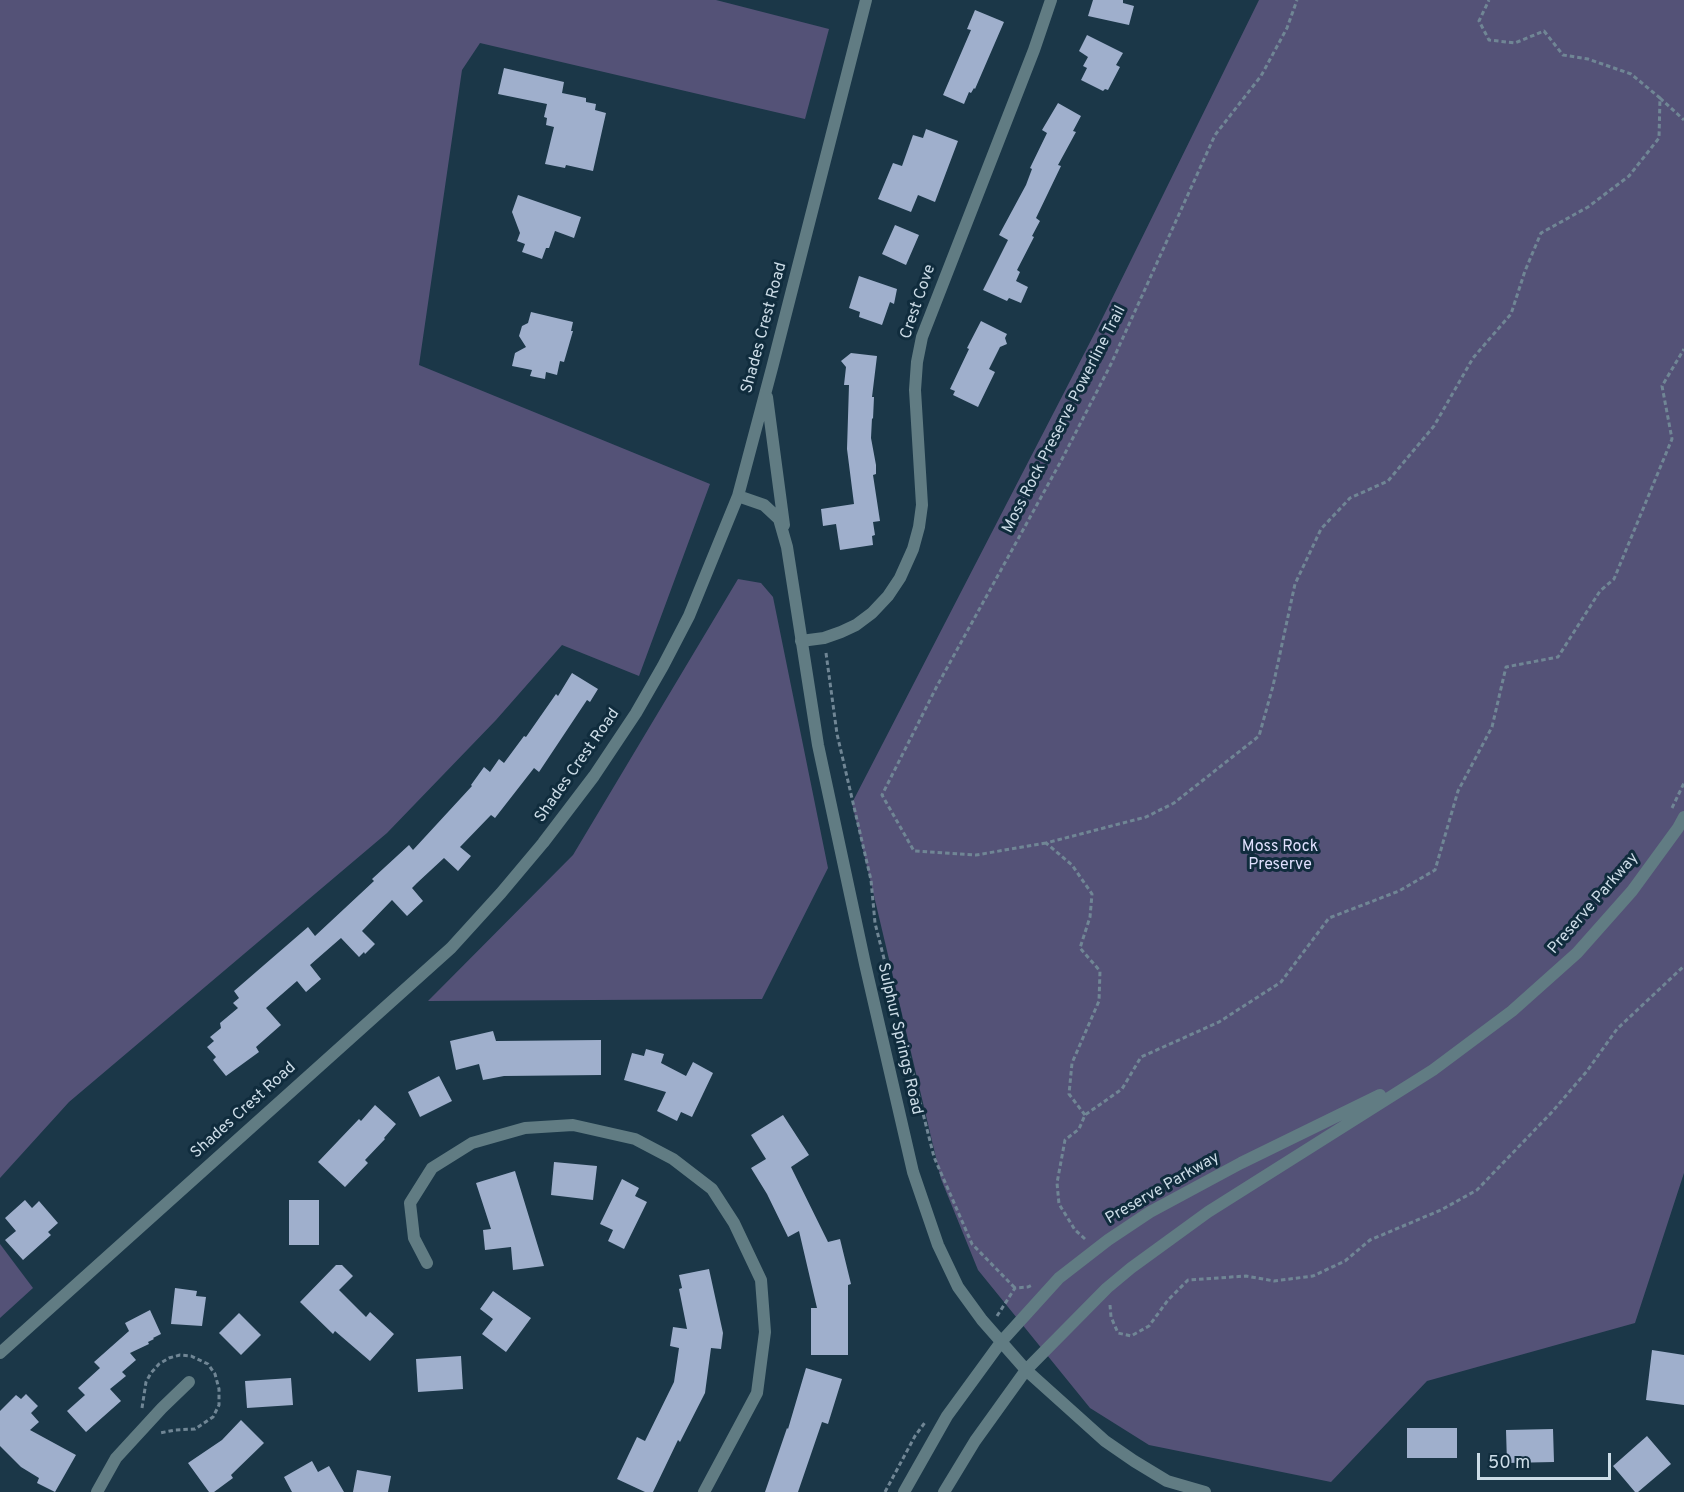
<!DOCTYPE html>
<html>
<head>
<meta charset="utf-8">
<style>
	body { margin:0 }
	#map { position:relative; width:1684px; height:1492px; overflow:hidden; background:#1b3748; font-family:Overpass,sans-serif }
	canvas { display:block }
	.scale { position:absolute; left:1477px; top:1453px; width:134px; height:27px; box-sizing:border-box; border:3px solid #ccdce7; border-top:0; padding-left:8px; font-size:18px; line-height:21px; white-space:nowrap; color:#ccdce7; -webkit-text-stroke:4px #102c3d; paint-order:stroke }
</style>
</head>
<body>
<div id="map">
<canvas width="1684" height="1492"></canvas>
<div class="scale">50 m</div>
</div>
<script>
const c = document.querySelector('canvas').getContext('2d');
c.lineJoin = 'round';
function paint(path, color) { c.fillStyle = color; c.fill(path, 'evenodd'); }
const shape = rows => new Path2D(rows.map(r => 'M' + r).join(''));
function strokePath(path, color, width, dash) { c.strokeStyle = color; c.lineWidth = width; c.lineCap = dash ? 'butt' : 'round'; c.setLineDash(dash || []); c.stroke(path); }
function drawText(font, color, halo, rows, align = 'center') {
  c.font = font + ' Overpass,sans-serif'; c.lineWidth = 6; c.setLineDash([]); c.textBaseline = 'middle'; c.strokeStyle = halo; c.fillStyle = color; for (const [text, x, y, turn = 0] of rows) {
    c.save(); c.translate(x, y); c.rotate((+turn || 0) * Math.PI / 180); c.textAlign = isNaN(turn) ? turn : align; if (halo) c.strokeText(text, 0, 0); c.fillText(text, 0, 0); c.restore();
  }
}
paint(shape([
	[0,0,716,0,829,29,805,119,480,43,462,70,419,365,710,484,639,676,562,645,496,720,387,833,69,1102,0,1178],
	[1259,0,1684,0,1684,1173,1635,1323,1427,1381,1331,1482,1149,1445,1090,1408,978,1270,941,1179,852,803,1101,321],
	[738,579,761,583,773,597,828,868,762,999,428,1001,573,855],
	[0,1244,33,1288,0,1318]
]), '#545277');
paint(shape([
	[1093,0,1123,0,1123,3,1134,6,1129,25,1088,16],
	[975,10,1004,22,975,89,974,88,971,93,969,92,964,104,943,95,971,30,967,29],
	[1087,35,1123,53,1116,65,1120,67,1108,90,1105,89,1103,91,1081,80,1087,68,1083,66,1088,57,1079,51],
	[504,68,564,82,562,93,586,98,586,102,596,104,595,110,606,113,593,171,566,165,565,168,545,164,554,127,546,125,547,118,544,117,547,104,498,94],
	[1058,103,1081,116,1073,131,1076,132,1058,165,1061,166,1036,218,1040,221,1032,236,1034,237,1017,270,1020,272,1016,281,1028,287,1021,303,1009,298,1007,301,983,290,1008,240,999,235,1026,185,1032,169,1030,168,1047,133,1042,130],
	[926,129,958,141,935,202,918,195,911,212,878,199,893,163,902,166,913,135,923,138],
	[518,195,581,217,574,238,555,231,549,248,546,248,542,259,522,252,525,244,517,241,520,233,512,212],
	[895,225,919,235,906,265,882,254],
	[859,276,897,289,894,304,890,302,882,325,859,317,860,312,849,308],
	[531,312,573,322,571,331,573,331,564,362,560,361,557,375,546,372,545,379,530,376,532,370,512,366,515,353,526,347,519,336,522,326,528,323],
	[981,321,1007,334,1005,338,1007,344,1000,347,989,369,995,372,978,407,953,395,955,391,950,389,969,349,967,348],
	[851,353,877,356,872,397,874,397,873,419,872,418,871,438,876,465,876,474,873,475,880,521,873,522,875,535,872,536,873,545,840,550,836,524,823,526,821,509,854,504,847,449,849,385,844,385,846,367,841,361],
	[572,673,598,689,590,702,587,700,539,772,534,768,495,818,491,815,460,847,471,856,458,871,444,858,417,883,412,888,423,901,407,916,392,900,362,931,375,944,365,954,364,952,359,957,341,938,310,965,321,979,306,992,297,981,266,1008,281,1025,256,1047,259,1052,226,1076,213,1060,216,1057,207,1047,214,1041,210,1037,221,1028,220,1023,238,1008,233,1003,239,998,234,991,308,927,315,936,374,881,372,879,409,845,413,850,472,786,471,785,484,767,490,772,499,759,504,763,524,736,526,737,556,694,558,696],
	[493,1031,496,1041,601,1040,601,1075,504,1076,483,1080,479,1064,456,1070,450,1041],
	[646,1049,664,1054,661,1063,686,1076,693,1062,713,1073,692,1117,681,1112,677,1121,657,1111,666,1092,624,1080,632,1053,644,1056],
	[439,1076,452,1101,420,1117,408,1092],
	[375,1105,396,1124,384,1138,385,1139,365,1160,368,1163,345,1187,318,1162,359,1119,361,1121],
	[783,1115,809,1155,791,1167,828,1242,840,1239,851,1284,848,1285,848,1355,811,1355,811,1308,817,1308,799,1231,788,1237,767,1194,751,1168,766,1159,751,1135],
	[554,1162,597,1166,593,1200,551,1195],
	[515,1171,533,1230,544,1266,513,1270,511,1247,485,1250,483,1230,491,1229,476,1183],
	[622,1179,639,1188,635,1196,647,1202,624,1249,608,1241,613,1230,600,1224],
	[25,1200,32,1208,39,1201,58,1223,48,1232,51,1235,23,1260,5,1240,16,1231,5,1218],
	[289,1200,319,1200,319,1245,289,1245],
	[336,1265,342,1265,353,1276,339,1290,366,1317,370,1312,394,1334,370,1361,335,1331,333,1334,300,1302],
	[709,1269,723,1333,721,1349,711,1348,705,1393,680,1442,678,1440,653,1492,645,1492,617,1479,637,1437,645,1441,674,1382,679,1348,670,1346,673,1327,687,1329,679,1289,682,1288,679,1275],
	[175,1288,197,1291,196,1296,206,1297,202,1326,171,1324],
	[493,1291,531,1318,506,1352,482,1334,493,1319,480,1309],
	[150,1310,161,1334,153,1338,154,1339,148,1342,149,1344,130,1353,136,1360,122,1372,126,1376,110,1389,121,1401,86,1432,67,1411,85,1395,78,1388,100,1368,94,1362,129,1331,125,1323],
	[239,1313,261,1335,241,1355,219,1333],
	[1652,1350,1684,1355,1684,1405,1646,1400],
	[461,1356,463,1389,418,1392,416,1359],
	[806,1368,842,1379,828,1424,822,1422,798,1492,765,1492,787,1428,788,1429],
	[291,1378,293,1405,247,1408,245,1381],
	[26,1394,38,1406,31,1413,39,1422,30,1430,76,1455,55,1492,37,1483,39,1478,21,1467,0,1446,0,1411,16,1395,21,1399],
	[241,1420,264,1443,231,1475,233,1478,214,1492,209,1492,188,1463,222,1440],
	[1407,1428,1457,1428,1457,1458,1407,1458],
	[1553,1429,1554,1462,1507,1463,1506,1430],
	[1647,1436,1671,1464,1638,1492,1635,1492,1613,1466],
	[312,1461,318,1472,329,1466,344,1492,292,1492,284,1477],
	[357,1470,391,1476,388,1492,353,1492]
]), '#9fafcc');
strokePath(shape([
	[1660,98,1684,120],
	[826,653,837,734,871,880,875,923,934,1157,972,1244,1015,1288],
	[1672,808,1684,783],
	[1046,843,976,855,914,851,882,795,937,686,1061,461,1111,364,1215,135,1261,76,1287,28,1297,0],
	[1085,1115,1069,1094,1072,1063,1099,1001,1100,971,1080,948,1090,917,1092,894,1072,865,1046,843,1146,817,1174,803,1259,736,1273,686,1295,584,1321,529,1350,498,1388,481,1434,426,1473,358,1511,314,1525,271,1541,233,1588,207,1629,176,1659,138,1660,98,1631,74,1588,59,1563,55,1544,31,1515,43,1489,40,1479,21,1489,0],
	[1085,1239,1075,1230,1059,1204,1057,1183,1065,1140,1079,1129,1085,1115,1122,1089,1141,1057,1219,1022,1281,982,1329,918,1399,891,1435,870,1458,791,1492,727,1506,667,1558,657,1600,591,1614,579,1672,439,1662,386,1684,349],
	[1110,1305,1111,1317,1118,1333,1131,1336,1149,1326,1168,1300,1188,1280,1246,1276,1274,1281,1313,1276,1345,1261,1370,1240,1441,1210,1477,1190,1552,1112,1587,1071,1617,1029,1684,966],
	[997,1316,1015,1288,1028,1287,1032,1285],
	[142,1408,146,1382,151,1373,159,1364,169,1358,180,1355,191,1356,208,1364,215,1374,219,1389,219,1405,213,1417,195,1429,175,1430,160,1433],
	[885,1492,915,1436,926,1421]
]), '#708695', 3, [4.5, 3]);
strokePath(shape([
	[801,641,824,638,841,632,856,625,872,613,888,596,900,578,913,549,919,527,922,505,915,390,917,362,922,337,1034,50,1051,0],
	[427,1263,414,1238,410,1203,432,1168,472,1143,525,1128,573,1125,635,1139,673,1159,712,1189,734,1223,761,1280,765,1332,757,1393,704,1492],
	[97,1492,116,1458,162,1408,189,1382]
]), '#617c83', 12);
strokePath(shape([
	[767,397,784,525],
	[738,496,764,505,779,519,787,547,818,745,865,964,913,1172,938,1245,958,1287,982,1320,1026,1370,1105,1441,1134,1461,1167,1481,1205,1492],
	[0,1353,451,948,501,893,543,843,594,776,636,713,663,666,689,616,738,496,772,368,866,0],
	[904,1492,947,1416,1001,1342,1059,1278,1108,1240,1150,1212,1241,1163,1380,1095],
	[944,1492,975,1441,1026,1370,1107,1288,1131,1268,1208,1212,1433,1070,1512,1011,1577,953,1632,891,1678,828,1684,817]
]), '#617c83', 12);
drawText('16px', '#ccdce7', '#102c3d', [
	["Crest Cove",919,302,-71],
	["Shades Crest Road",765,328,-75],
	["Moss Rock Preserve Powerline Trail",1065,420,-63],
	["Shades Crest Road",578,766,-55],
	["Preserve Parkway",1594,904,-49],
	["Sulphur Springs Road",899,1039,77],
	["Shades Crest Road",244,1111,-42],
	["Preserve Parkway",1163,1189,-30]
]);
drawText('16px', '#dfdffd', '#102c3d', [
	["Moss Rock",1280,848],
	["Preserve",1280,866]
]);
</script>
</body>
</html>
